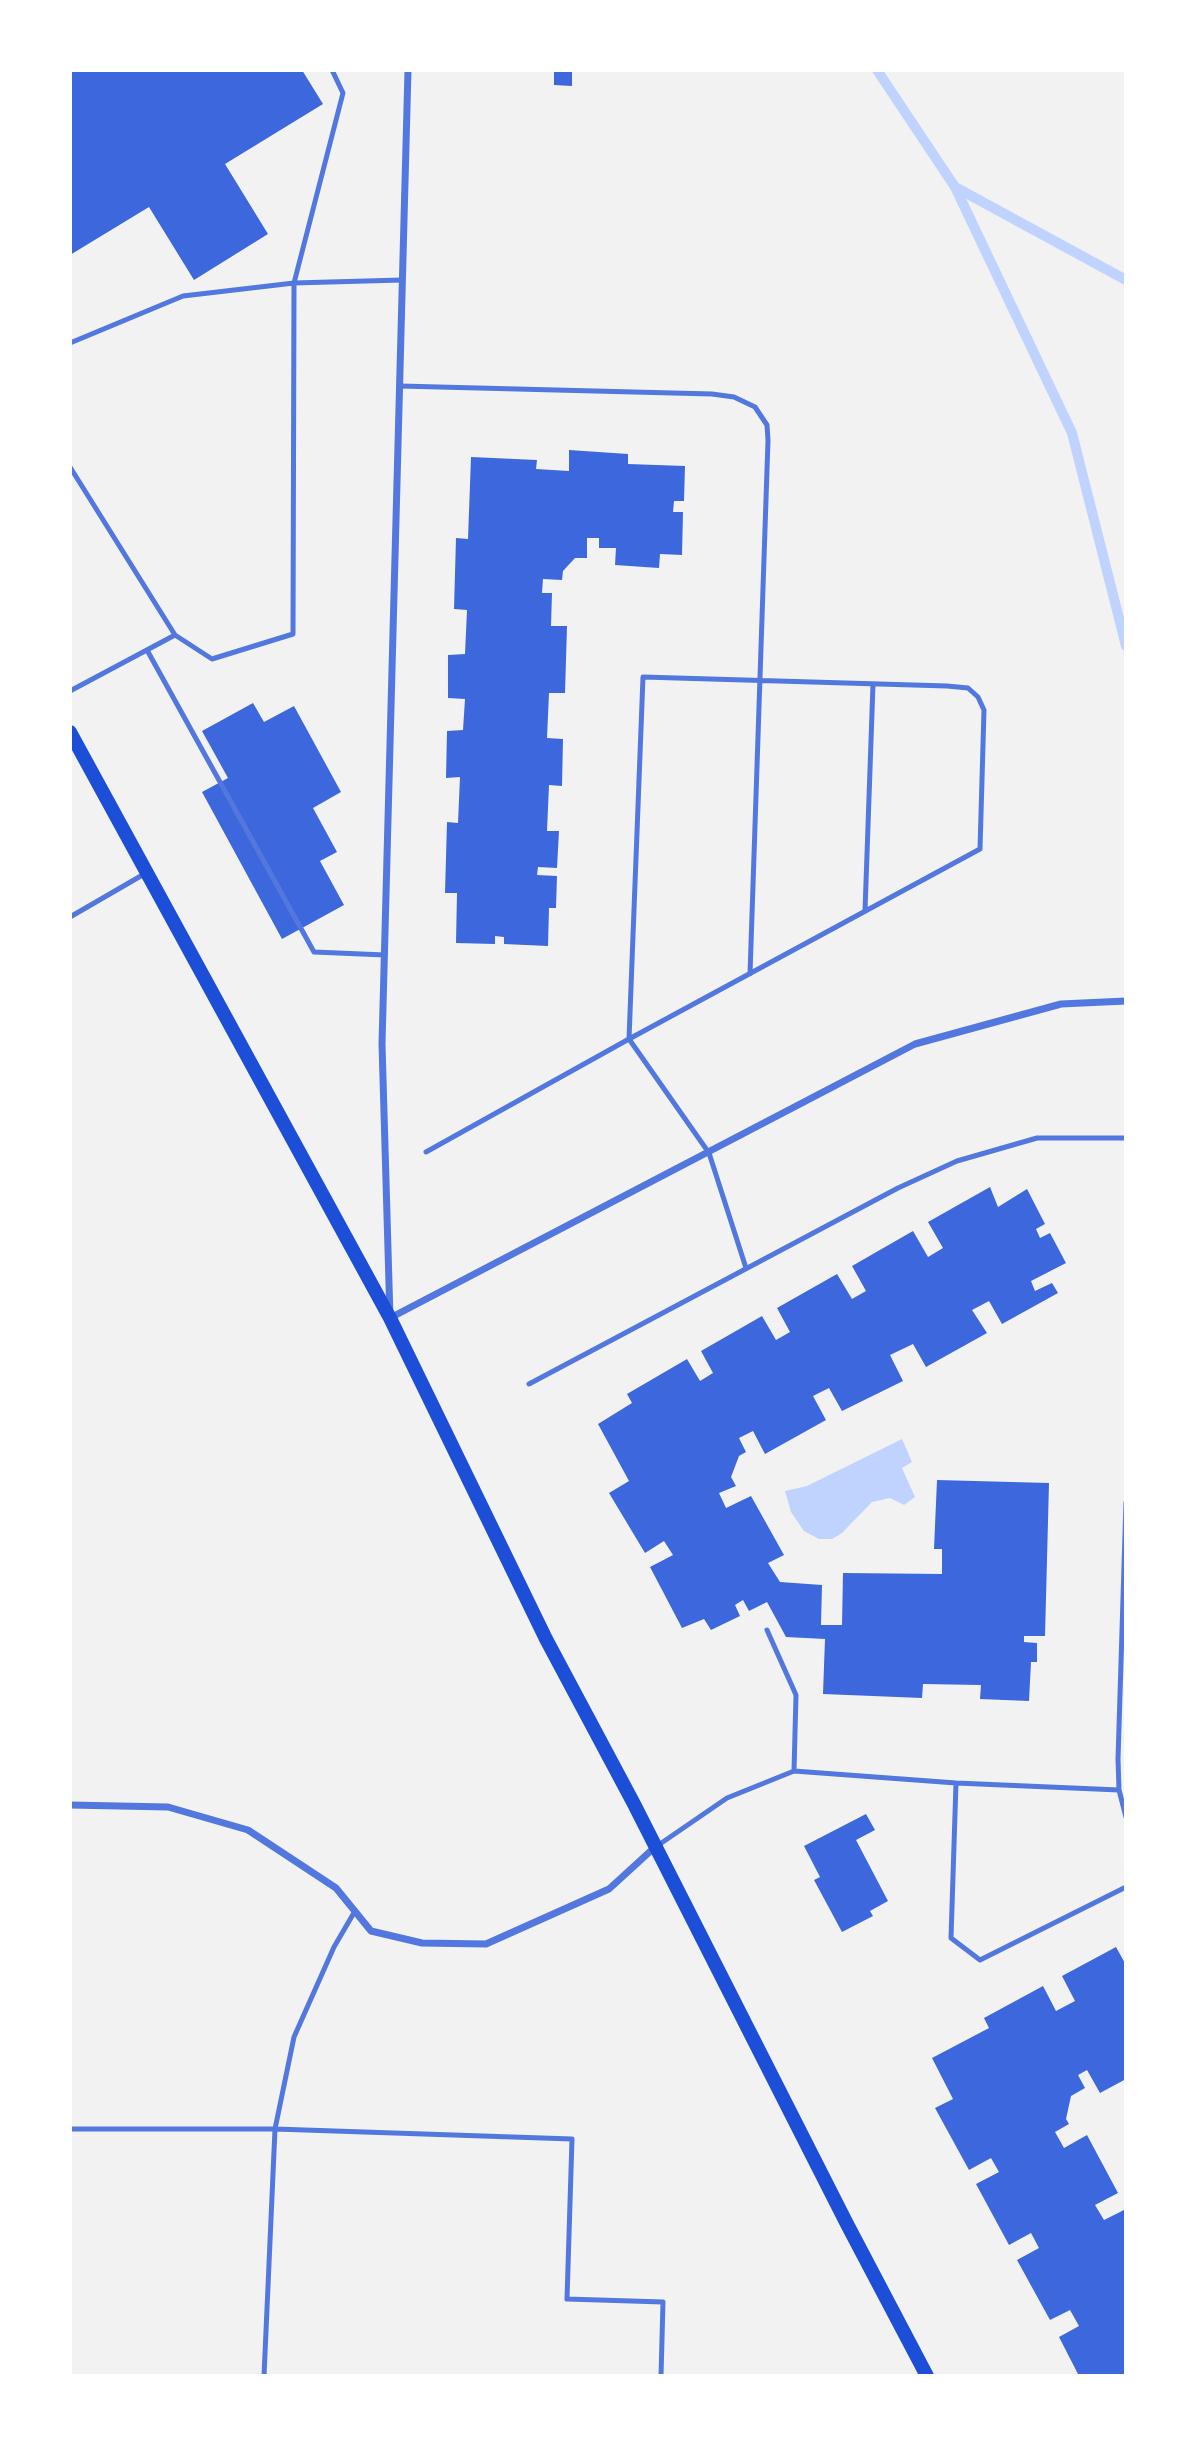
<!DOCTYPE html>
<html>
<head>
<meta charset="utf-8">
<style>
	body { margin:0 }
	#map { position:relative; width:1196px; height:2446px; overflow:hidden; background:#f2f2f2; font-family:Bitter,serif }
	canvas { display:block }
	.frame { position:absolute; inset:0; border:72px solid #fff; pointer-events:none }
</style>
</head>
<body>
<div id="map">
<canvas width="1196" height="2446"></canvas>
<div class="frame"></div>
</div>
<script>
const c = document.querySelector('canvas').getContext('2d');
c.lineJoin = 'round';
function paint(path, color) { c.fillStyle = color; c.fill(path, 'evenodd'); }
const shape = rows => new Path2D(rows.map(r => 'M' + r).join(''));
function strokePath(path, color, width, dash) { c.strokeStyle = color; c.lineWidth = width; c.lineCap = dash ? 'butt' : 'round'; c.setLineDash(dash || []); c.stroke(path); }
paint(shape([
	[902,1439,912,1462,902,1468,915,1497,904,1505,890,1498,872,1502,842,1533,832,1539,819,1539,804,1531,791,1512,785,1491,807,1486]
]), '#bfd3fe');
strokePath(shape([
	[877,70,955,187,1072,433,1126,646],
	[955,187,1126,280]
]), '#bfd3fe', 10);
paint(shape([
	[70,70,302,70,323,104,225,164,268,234,194,280,149,207,70,255],
	[554,70,572,70,572,86,554,85],
	[569,450,628,454,628,464,685,466,684,501,674,501,673,512,683,512,682,555,660,554,659,568,615,565,616,548,599,548,599,538,587,538,587,558,575,558,563,571,562,580,543,579,542,593,552,593,551,626,567,626,565,693,549,693,547,738,563,739,562,786,549,785,547,831,559,831,557,868,538,867,537,875,557,876,556,908,549,908,548,946,504,944,504,937,495,936,495,944,456,943,457,893,445,893,447,822,458,823,460,777,446,778,447,731,463,730,465,699,448,698,448,655,465,654,467,610,454,609,456,538,468,539,471,457,537,460,536,469,569,471],
	[253,703,264,722,294,706,341,792,313,808,337,852,320,861,344,905,282,939,202,792,228,778,202,731],
	[990,1187,998,1207,1027,1189,1045,1224,1036,1229,1040,1238,1050,1233,1066,1263,1031,1281,1035,1291,1052,1283,1058,1293,1002,1324,989,1301,972,1310,987,1333,926,1367,913,1344,890,1355,903,1381,842,1411,829,1388,813,1396,826,1420,765,1454,753,1431,739,1438,746,1452,739,1456,731,1477,736,1486,719,1493,726,1508,751,1496,784,1555,768,1563,780,1582,822,1585,821,1625,842,1625,843,1573,942,1574,942,1549,934,1549,937,1480,1049,1483,1045,1636,1024,1636,1024,1642,1037,1643,1037,1662,1031,1662,1029,1701,980,1699,981,1685,923,1684,922,1698,823,1694,825,1639,786,1637,767,1602,749,1611,743,1600,735,1605,740,1616,711,1630,704,1619,682,1628,650,1567,673,1555,664,1541,645,1553,609,1493,629,1481,598,1424,632,1403,627,1394,687,1359,700,1381,713,1373,701,1351,762,1316,776,1340,790,1332,777,1308,837,1274,852,1299,866,1291,852,1266,913,1231,928,1257,943,1248,928,1222],
	[866,1814,875,1830,856,1840,888,1901,870,1911,873,1916,842,1932,814,1880,820,1877,804,1846],
	[1116,1947,1126,1965,1126,2079,1100,2093,1087,2070,1078,2075,1085,2088,1071,2096,1066,2119,1069,2124,1055,2132,1064,2148,1087,2135,1118,2193,1095,2205,1104,2220,1126,2209,1126,2376,1079,2376,1059,2337,1079,2326,1070,2310,1050,2320,1017,2260,1039,2248,1031,2233,1009,2245,976,2184,999,2172,991,2158,969,2170,935,2108,953,2099,932,2058,989,2028,984,2018,1043,1986,1056,2011,1075,2001,1062,1976]
]), '#3d67dc');
strokePath(shape([
	[70,343,183,296,294,283,343,93,332,70],
	[400,386,712,394,734,397,755,407,767,425,768,440,750,974],
	[70,467,175,635,70,691],
	[175,635,212,659,293,634,294,283,402,280],
	[147,650,314,952,385,955],
	[865,911,873,684],
	[70,917,146,873],
	[426,1152,629,1039,980,849,984,710,978,697,968,688,947,686,643,677,629,1039,709,1153,746,1268],
	[529,1384,898,1188,957,1161,1037,1138,1126,1138],
	[1126,1502,1118,1759,1119,1790,1126,1817],
	[767,1630,796,1695,794,1771],
	[956,1783,951,1938,980,1960,1126,1887],
	[657,1846,727,1798,794,1771,956,1783,1119,1790],
	[70,2129,275,2129,572,2139,567,2299,663,2302,661,2376],
	[264,2376,275,2129,294,2037,334,1947,355,1911]
]), '#5277de', 5);
strokePath(shape([
	[408,70,382,1044,390,1318,915,1044,1061,1004,1126,1001],
	[70,1805,168,1807,248,1830,336,1888,371,1931,422,1943,486,1944,609,1889,655,1847]
]), '#5277de', 7);
strokePath(shape([
	[70,732,390,1318,546,1639,634,1804,847,2224,927,2376]
]), '#1d4ed8', 14);
</script>
</body>
</html>
